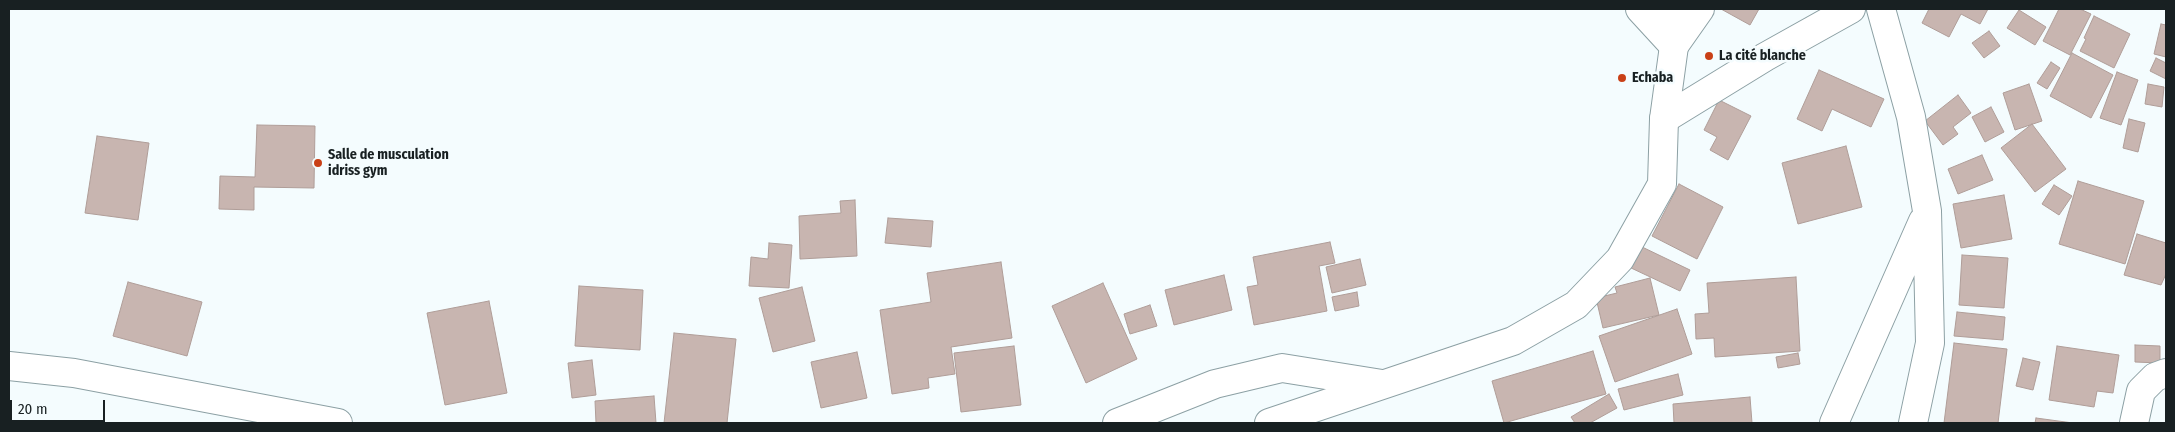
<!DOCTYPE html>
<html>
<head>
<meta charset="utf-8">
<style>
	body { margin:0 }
	#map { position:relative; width:2175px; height:432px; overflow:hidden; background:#f4fcfe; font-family:"Fira Sans Condensed",sans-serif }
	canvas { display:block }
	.frame { position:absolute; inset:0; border:10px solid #182022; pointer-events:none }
	.scale { position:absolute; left:10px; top:400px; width:95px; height:22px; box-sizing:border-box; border:2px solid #182022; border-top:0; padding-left:6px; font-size:15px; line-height:18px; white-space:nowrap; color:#182022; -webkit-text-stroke:4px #f4fcfe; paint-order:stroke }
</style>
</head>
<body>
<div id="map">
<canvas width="2175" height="432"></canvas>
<div class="frame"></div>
<div class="scale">20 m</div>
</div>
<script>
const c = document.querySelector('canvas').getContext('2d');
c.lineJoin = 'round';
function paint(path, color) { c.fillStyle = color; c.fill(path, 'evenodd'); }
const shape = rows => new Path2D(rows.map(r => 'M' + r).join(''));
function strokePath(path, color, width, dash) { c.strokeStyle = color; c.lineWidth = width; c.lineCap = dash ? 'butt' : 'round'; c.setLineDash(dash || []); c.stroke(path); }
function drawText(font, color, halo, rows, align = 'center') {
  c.font = font + ' "Fira Sans Condensed",sans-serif'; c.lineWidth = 5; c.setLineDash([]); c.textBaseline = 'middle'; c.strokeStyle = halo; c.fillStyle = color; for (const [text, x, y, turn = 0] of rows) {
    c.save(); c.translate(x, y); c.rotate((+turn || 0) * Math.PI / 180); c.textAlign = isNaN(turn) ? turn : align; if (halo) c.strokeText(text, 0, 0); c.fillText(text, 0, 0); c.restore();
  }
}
const building = shape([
	[1721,9,1759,9,1750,25,1721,9],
	[1929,9,1988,9,1980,24,1961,14,1949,37,1922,23,1929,9],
	[2059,9,2080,9,2091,14,2070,55,2043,41,2059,9],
	[2019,10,2046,27,2035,45,2007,28,2019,10],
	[2094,16,2130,34,2114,68,2080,51,2086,39,2084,38,2094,16],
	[2161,24,2166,25,2166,57,2154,54,2161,24],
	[1989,31,2000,46,1984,58,1972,43,1989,31],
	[2072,53,2113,75,2091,118,2050,96,2072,53],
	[2156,58,2166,63,2166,79,2150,71,2156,58],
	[2051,62,2060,68,2047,89,2037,83,2051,62],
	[1819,70,1884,99,1871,127,1832,109,1822,131,1797,119,1819,70],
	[2117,72,2138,80,2121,125,2100,118,2117,72],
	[2029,84,2042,121,2015,130,2003,93,2029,84],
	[2148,84,2164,87,2162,107,2145,104,2148,84],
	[1958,95,1971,113,1953,127,1958,134,1943,145,1925,121,1958,95],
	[1719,100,1751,116,1728,160,1710,150,1717,137,1704,130,1719,100],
	[1991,107,2004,132,1985,142,1972,117,1991,107],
	[2129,119,2145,123,2138,152,2123,148,2129,119],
	[2032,124,2066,169,2035,192,2001,148,2032,124],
	[257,125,315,126,314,188,254,187,254,210,219,209,220,176,255,177,257,125],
	[97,136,149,143,138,220,85,213,97,136],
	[1846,146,1862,207,1798,224,1782,163,1846,146],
	[1982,155,1993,180,1958,194,1948,169,1982,155],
	[2078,181,2144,201,2125,264,2059,244,2078,181],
	[1679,184,1723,207,1697,259,1652,236,1679,184],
	[2054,185,2072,196,2059,215,2042,204,2054,185],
	[2004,195,2012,239,1961,248,1953,204,2004,195],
	[855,200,857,256,800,259,799,216,841,213,840,201,855,200],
	[888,218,933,221,931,247,885,243,888,218],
	[2137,234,2166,243,2166,274,2161,285,2124,275,2137,234],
	[1330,242,1335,263,1319,266,1327,311,1254,325,1247,287,1258,285,1253,257,1330,242],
	[769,243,792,245,789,288,749,286,751,257,768,259,769,243],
	[1640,246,1690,270,1680,291,1629,267,1640,246],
	[1962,255,2008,258,2004,308,1959,305,1962,255],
	[1360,259,1366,285,1332,293,1326,267,1360,259],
	[1001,262,1012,338,951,347,955,374,928,378,929,388,892,394,880,310,931,302,927,273,1001,262],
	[1224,275,1232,310,1174,325,1165,290,1224,275],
	[1796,277,1800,351,1715,357,1714,338,1696,339,1695,314,1709,313,1707,283,1796,277],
	[1650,278,1659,315,1603,328,1596,298,1617,293,1615,287,1650,278],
	[128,282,202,302,187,356,113,336,128,282],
	[1103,283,1137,359,1086,383,1052,306,1103,283],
	[579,286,643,290,640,350,575,346,579,286],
	[802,287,815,341,773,352,759,298,802,287],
	[1357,292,1359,306,1335,311,1332,297,1357,292],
	[489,301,507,393,445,405,427,313,489,301],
	[1150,305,1157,326,1130,334,1124,314,1150,305],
	[1677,309,1692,354,1615,382,1599,336,1677,309],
	[1957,312,2005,317,2003,340,1954,336,1957,312],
	[674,333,736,339,727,423,664,423,674,333],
	[1954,343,2007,349,1998,423,1944,423,1954,343],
	[2135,345,2160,346,2160,363,2135,362,2135,345],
	[1014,346,1021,405,961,412,954,353,1014,346],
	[2057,346,2119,355,2113,393,2097,391,2094,407,2049,400,2057,346],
	[1593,351,1606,394,1504,423,1492,381,1593,351],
	[857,352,867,398,821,408,811,362,857,352],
	[1798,353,1800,364,1778,368,1776,357,1798,353],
	[2023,358,2040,362,2033,390,2016,386,2023,358],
	[592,360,596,395,572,398,568,363,592,360],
	[1678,374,1683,395,1624,410,1618,389,1678,374],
	[1609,394,1617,408,1590,423,1575,423,1571,417,1609,394],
	[654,396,656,423,596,423,595,401,654,396],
	[1750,397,1752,423,1674,423,1673,404,1750,397],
	[2036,418,2073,423,2035,423,2036,418]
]);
paint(building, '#c8b5b0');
strokePath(building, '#af9d98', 1);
const minor = shape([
	[1640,9,1674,46,1700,9],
	[1881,9,1911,117,1927,211,1930,343,1913,423],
	[1664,119,1765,57,1851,9],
	[9,366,74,373,338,423],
	[1117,423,1215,384,1282,368,1382,384],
	[1834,423,1923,221],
	[2134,423,2141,391,2155,377,2166,373]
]);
const major = shape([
	[1269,423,1513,341,1576,305,1620,259,1662,184,1664,119,1674,46,1669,9]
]);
strokePath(minor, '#8ca0a4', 30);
strokePath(major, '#8ca0a4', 30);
strokePath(minor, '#fff', 28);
strokePath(major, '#fff', 28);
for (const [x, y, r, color] of [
	[1709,56,5,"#c94017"],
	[1622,78,5,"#c94017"],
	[318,163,5,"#c94017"]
]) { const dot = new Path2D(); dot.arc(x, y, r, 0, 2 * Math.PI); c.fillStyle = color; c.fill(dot); strokePath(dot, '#f4fcfe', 2); }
drawText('bold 14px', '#182022', '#f4fcfe', [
	["La cité blanche",1719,56],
	["Echaba",1632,78],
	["Salle de musculation",328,155],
	["idriss gym",328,171]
], 'left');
</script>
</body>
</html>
